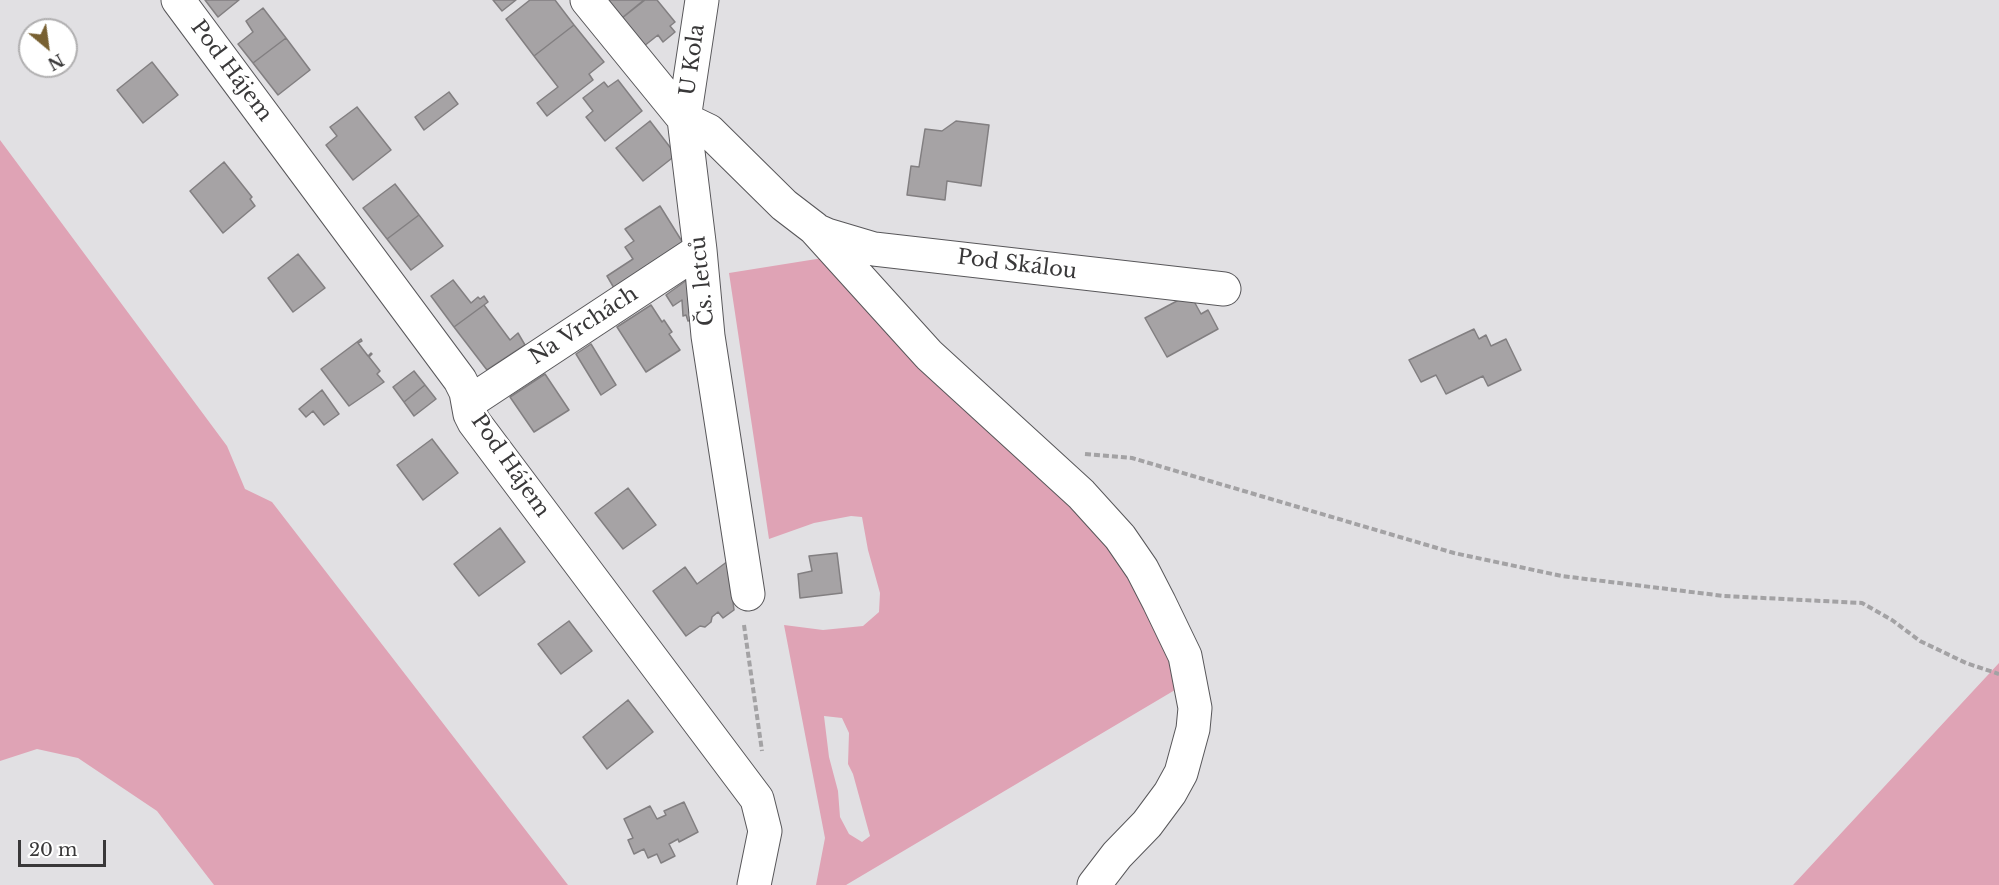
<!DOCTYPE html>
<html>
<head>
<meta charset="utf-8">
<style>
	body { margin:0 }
	#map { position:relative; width:1999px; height:885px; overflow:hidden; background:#e1e0e3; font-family:"Libre Baskerville",serif }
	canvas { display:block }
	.north { position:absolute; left:18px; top:18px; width:60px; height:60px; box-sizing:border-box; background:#fff; border:2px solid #b0afb0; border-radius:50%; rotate:151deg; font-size:16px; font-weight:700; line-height:24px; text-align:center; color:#393839 }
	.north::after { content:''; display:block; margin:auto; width:21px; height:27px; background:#786031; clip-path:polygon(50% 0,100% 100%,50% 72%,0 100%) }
	.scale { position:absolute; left:18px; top:840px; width:88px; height:27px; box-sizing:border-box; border:3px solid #393839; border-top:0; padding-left:8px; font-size:18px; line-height:21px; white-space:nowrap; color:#393839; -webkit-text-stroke:4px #fff; paint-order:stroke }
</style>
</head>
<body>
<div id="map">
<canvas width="1999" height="885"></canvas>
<div class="north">N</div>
<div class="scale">20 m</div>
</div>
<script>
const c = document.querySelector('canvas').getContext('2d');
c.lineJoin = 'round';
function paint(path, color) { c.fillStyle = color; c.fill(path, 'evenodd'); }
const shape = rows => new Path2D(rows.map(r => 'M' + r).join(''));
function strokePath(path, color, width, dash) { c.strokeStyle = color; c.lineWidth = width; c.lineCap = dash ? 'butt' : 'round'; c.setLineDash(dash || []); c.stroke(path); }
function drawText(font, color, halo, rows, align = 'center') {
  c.font = font + ' "Libre Baskerville",serif'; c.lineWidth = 5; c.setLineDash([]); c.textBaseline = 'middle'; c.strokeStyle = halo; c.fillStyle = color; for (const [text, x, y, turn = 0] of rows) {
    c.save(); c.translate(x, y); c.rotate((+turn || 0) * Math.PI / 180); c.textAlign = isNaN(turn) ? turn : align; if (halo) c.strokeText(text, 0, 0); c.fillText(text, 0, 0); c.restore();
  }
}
paint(shape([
	[0,140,227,446,245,489,272,502,568,885,214,885,157,811,78,758,37,749,0,761],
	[829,257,1066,488,1135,574,1180,687,846,885,816,885,825,838,784,625,823,630,863,626,879,612,880,593,868,550,862,517,851,516,814,523,769,539,729,273],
	[824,716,842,718,849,733,848,764,853,774,870,836,862,842,849,834,840,817,838,791,829,757],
	[1999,663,1999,885,1793,885]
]), '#dfa3b5');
const building = shape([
	[205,0,239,0,218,17,205,0],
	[493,0,516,0,502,11,493,0],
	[530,0,555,0,574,25,534,56,506,19,530,0],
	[600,0,644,0,617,22,600,0],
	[645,0,657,0,675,22,670,26,675,32,663,42,658,35,639,50,617,22,645,0],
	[263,8,286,38,253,63,238,44,253,32,246,21,263,8],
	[574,25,604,62,589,74,593,80,547,116,537,103,558,87,534,56,574,25],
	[286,38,310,70,278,95,253,63,286,38],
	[152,62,178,95,143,123,117,90,152,62],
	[618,80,642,111,605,141,586,117,593,111,583,98,604,82,608,87,618,80],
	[449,92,458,104,424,130,415,117,449,92],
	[357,107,391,150,353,180,326,145,337,136,330,127,357,107],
	[650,121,676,155,643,181,616,148,650,121],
	[956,121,989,125,981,186,947,181,945,200,907,195,911,166,919,167,925,129,942,131,956,121],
	[224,162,252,197,250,199,255,206,223,233,190,191,224,162],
	[395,184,419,215,387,239,363,208,395,184],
	[660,206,683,243,614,288,607,276,633,259,625,247,634,241,625,229,660,206],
	[419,215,443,246,411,270,387,239,419,215],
	[298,254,325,288,293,312,268,278,298,254],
	[691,277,697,318,688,321,686,315,683,316,682,300,673,306,666,295,691,277],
	[453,280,471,303,478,297,480,299,484,296,488,302,454,327,431,296,453,280],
	[1190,294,1201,314,1208,310,1218,329,1167,357,1145,318,1190,294],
	[484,305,510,340,518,333,525,345,487,370,454,327,484,305],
	[651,305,662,322,664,320,672,332,669,334,680,350,646,372,617,327,651,305],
	[1474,329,1479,339,1486,335,1491,346,1506,339,1521,370,1488,386,1483,376,1446,394,1436,375,1421,382,1409,360,1474,329],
	[361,339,362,341,358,343,368,356,371,353,372,354,369,357,380,371,377,374,384,382,349,406,321,369,361,339],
	[591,344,616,385,601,395,576,354,591,344],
	[414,371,425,385,404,402,393,387,414,371],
	[545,374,569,410,534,432,510,397,545,374],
	[425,385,436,399,414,416,404,402,425,385],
	[322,390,339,414,324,425,313,411,306,417,299,409,322,390],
	[432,439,458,473,423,500,397,465,432,439],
	[628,488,656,525,623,549,595,513,628,488],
	[500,528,525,562,479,596,454,564,500,528],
	[837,553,842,593,800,598,798,574,812,571,809,556,837,553],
	[728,561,734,610,723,618,718,612,712,617,711,622,705,627,700,626,686,636,653,591,685,567,697,584,728,561],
	[569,621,592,651,561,674,538,644,569,621],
	[628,700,653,732,607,769,583,737,628,700],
	[684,802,698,832,679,842,678,839,669,844,675,856,661,863,657,854,648,858,644,849,634,854,628,840,633,838,624,819,650,806,657,819,666,815,664,811,684,802]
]);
paint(building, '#a6a3a5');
strokePath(building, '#827f81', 1.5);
const minor = shape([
	[178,0,460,380,466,392,470,414,474,422,757,799,765,831,754,885],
	[587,0,684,119,700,250,708,336,748,594],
	[684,119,709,131,784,205,814,228,929,355,1081,494,1120,537,1142,569,1159,602,1185,656,1195,708,1193,729,1181,773,1170,793,1147,824,1117,855,1094,885],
	[684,119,702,0],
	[818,231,827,235,874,249,1224,289],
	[468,403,700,250]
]);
strokePath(minor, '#58575a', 35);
strokePath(shape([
	[1085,454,1132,458,1454,553,1562,576,1724,596,1862,603,1892,620,1920,641,1966,663,1999,674],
	[744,625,762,751]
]), '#a3a2a4', 4, [6, 3]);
strokePath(minor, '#fff', 33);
drawText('21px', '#393839', '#fff', [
	["U Kola",693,60,-82],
	["Pod Hájem",231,71,53],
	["Pod Skálou",1017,265,7],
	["Čs. letců",703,281,-96],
	["Na Vrchách",584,326,-33],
	["Pod Hájem",510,466,55]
]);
</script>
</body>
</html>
